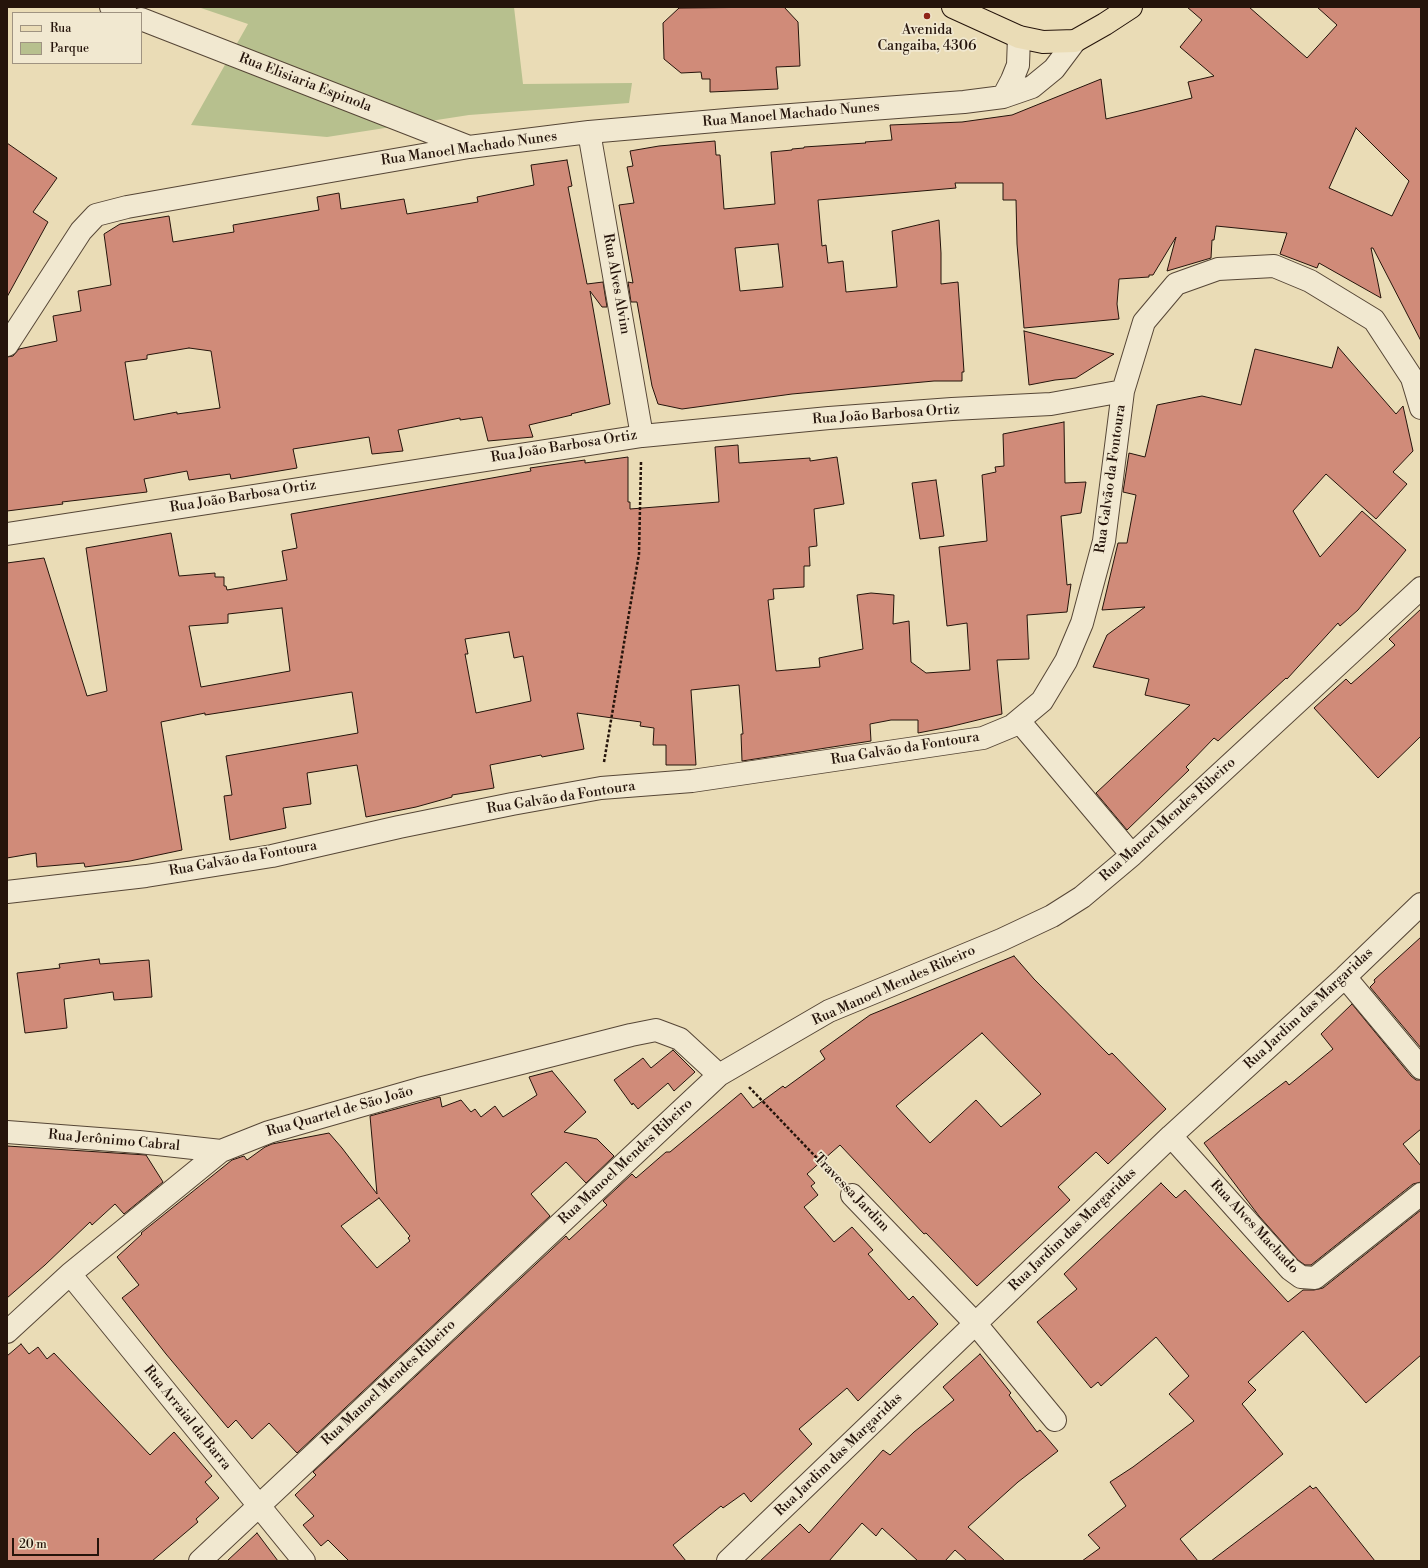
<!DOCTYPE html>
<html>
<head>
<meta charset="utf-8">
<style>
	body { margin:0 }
	#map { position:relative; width:1428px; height:1568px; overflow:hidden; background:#eadcb6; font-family:"Libre Bodoni",serif }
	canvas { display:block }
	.frame { position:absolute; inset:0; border:8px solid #25140b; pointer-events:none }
	.legend { position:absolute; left:12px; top:12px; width:130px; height:52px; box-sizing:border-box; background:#f1e8d0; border:1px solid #9f9381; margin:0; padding:5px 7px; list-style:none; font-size:12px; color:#25140b }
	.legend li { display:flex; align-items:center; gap:8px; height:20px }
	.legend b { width:20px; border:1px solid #9f9381 }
	.scale { position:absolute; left:12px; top:1538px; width:87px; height:18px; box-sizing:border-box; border:2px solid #25140b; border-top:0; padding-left:5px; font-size:12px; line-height:14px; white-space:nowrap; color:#25140b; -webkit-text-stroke:3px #f1e8d0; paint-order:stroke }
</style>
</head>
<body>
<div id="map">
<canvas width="1428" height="1568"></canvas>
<div class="frame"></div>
<ul class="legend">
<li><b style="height:5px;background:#eadcb6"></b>Rua</li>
<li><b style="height:11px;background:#b7c08e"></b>Parque</li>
</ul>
<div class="scale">20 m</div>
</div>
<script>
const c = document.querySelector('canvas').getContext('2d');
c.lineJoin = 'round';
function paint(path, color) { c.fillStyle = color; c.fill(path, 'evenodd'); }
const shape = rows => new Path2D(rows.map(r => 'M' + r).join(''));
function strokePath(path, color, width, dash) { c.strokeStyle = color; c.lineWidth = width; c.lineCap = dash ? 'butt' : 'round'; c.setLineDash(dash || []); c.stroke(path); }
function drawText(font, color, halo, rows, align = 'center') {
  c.font = font + ' "Libre Bodoni",serif'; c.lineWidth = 3.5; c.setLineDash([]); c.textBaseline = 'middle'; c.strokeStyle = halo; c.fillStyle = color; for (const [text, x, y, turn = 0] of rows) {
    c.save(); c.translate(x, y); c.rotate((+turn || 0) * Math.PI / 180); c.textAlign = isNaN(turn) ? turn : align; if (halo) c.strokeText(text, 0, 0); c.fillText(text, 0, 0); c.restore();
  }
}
paint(shape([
	[198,7,514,7,523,84,632,83,629,103,469,115,327,137,191,125,248,24]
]), '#b7c08e');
const building = shape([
	[784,7,798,22,800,66,776,67,778,89,710,92,710,79,702,79,701,72,681,73,664,59,663,23,679,8,784,7],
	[1187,7,1249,7,1307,58,1337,25,1317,7,1421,7,1421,341,1373,248,1371,248,1381,298,1319,263,1317,268,1280,254,1287,233,1216,226,1214,240,1212,240,1211,258,1167,271,1176,237,1153,275,1149,275,1149,277,1119,279,1117,304,1119,319,1024,328,1017,244,1016,200,1003,200,1003,183,955,183,956,188,818,200,822,246,826,245,828,263,843,261,846,292,897,287,892,231,939,220,941,253,941,284,958,282,964,372,962,372,962,381,934,381,792,394,682,409,658,404,652,386,637,302,631,302,628,282,633,283,619,205,634,203,627,167,633,166,630,151,659,146,715,141,716,155,720,155,724,209,775,204,771,152,792,150,792,149,804,148,804,147,866,143,865,142,892,140,890,125,962,122,1012,115,1101,79,1106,119,1192,98,1188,82,1214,76,1180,47,1202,20,1187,7],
	[1356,128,1409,181,1392,216,1329,188,1356,128],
	[778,244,783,287,740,291,735,248,778,244],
	[7,143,57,178,33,212,48,222,7,297,7,143],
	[567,160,572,186,568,187,587,284,603,282,607,307,602,307,590,291,610,404,571,414,572,415,529,425,533,437,488,441,482,417,460,420,460,418,398,430,403,451,372,454,369,437,293,449,297,468,231,479,230,474,189,480,187,471,144,479,147,492,62,502,63,504,7,511,7,357,13,356,19,349,57,341,53,316,81,311,78,291,111,285,104,234,120,224,169,216,173,242,234,232,233,225,319,210,317,197,339,193,341,209,404,199,407,214,478,202,477,197,534,185,531,165,567,160],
	[189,348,211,351,220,408,177,414,177,412,134,420,125,362,147,359,147,355,189,348],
	[1024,331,1114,354,1076,378,1055,380,1029,385,1024,331],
	[1338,347,1396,414,1403,406,1413,451,1393,472,1407,484,1376,519,1326,474,1293,511,1320,557,1362,511,1406,550,1358,610,1340,626,1338,623,1287,679,1286,678,1218,741,1214,738,1186,767,1189,770,1127,830,1096,793,1190,705,1145,695,1149,679,1093,667,1107,635,1145,607,1102,610,1118,543,1127,543,1136,495,1123,492,1129,453,1145,457,1157,405,1202,396,1241,405,1255,349,1332,368,1338,347],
	[1064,422,1065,483,1086,482,1081,513,1061,516,1067,585,1071,584,1067,612,1027,615,1029,659,997,660,1002,714,949,727,918,733,918,720,891,720,870,724,871,741,742,761,741,734,743,734,739,685,691,690,696,765,666,765,666,745,653,745,654,728,640,726,641,722,577,713,584,749,542,757,541,755,490,765,494,788,452,795,452,797,416,807,366,817,357,765,307,773,311,804,283,808,286,828,230,840,224,796,232,795,226,756,358,733,352,692,205,715,205,713,161,722,182,850,130,861,85,867,84,863,37,867,36,853,7,858,7,563,44,558,87,696,107,691,86,548,171,533,179,576,215,573,215,577,224,577,224,586,226,586,227,590,287,580,282,551,297,548,291,514,531,471,530,468,585,460,585,463,628,457,628,502,630,502,630,509,719,502,715,447,738,445,739,463,810,458,810,461,837,457,844,504,814,509,817,546,809,547,810,566,804,566,804,587,773,589,774,599,768,600,776,671,820,667,819,658,863,649,857,595,871,593,894,595,893,624,909,621,911,662,926,673,970,670,967,623,947,626,939,547,987,541,982,475,996,472,995,467,1004,466,1003,434,1064,422],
	[282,608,290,671,201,687,189,626,228,623,228,614,282,608],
	[509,632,514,658,523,656,531,701,476,713,465,654,468,654,465,639,509,632],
	[936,480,944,536,920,539,912,483,936,480],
	[1421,609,1421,736,1378,778,1314,708,1346,679,1351,684,1395,645,1389,639,1421,609],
	[1421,937,1421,1048,1370,987,1375,982,1374,980,1421,937],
	[1014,956,1034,979,1109,1055,1112,1053,1166,1109,1108,1164,1096,1152,1058,1187,1070,1200,977,1286,926,1233,924,1234,840,1145,807,1174,815,1183,811,1186,818,1195,804,1207,834,1242,852,1227,873,1250,868,1254,909,1300,913,1296,938,1324,858,1401,847,1388,799,1429,812,1444,751,1502,744,1493,723,1508,721,1506,673,1545,686,1561,349,1561,328,1540,321,1546,303,1525,314,1516,295,1495,316,1475,313,1472,566,1236,569,1240,607,1205,603,1201,632,1174,636,1178,666,1152,670,1152,741,1093,753,1108,783,1086,785,1088,825,1059,820,1051,870,1015,1014,956],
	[982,1033,1041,1094,1001,1127,976,1100,930,1143,896,1106,982,1033],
	[99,959,100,964,149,960,152,997,114,1000,113,992,64,999,67,1028,25,1033,17,973,60,968,59,964,99,959],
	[1352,1004,1411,1076,1416,1080,1421,1080,1421,1129,1403,1144,1421,1166,1421,1182,1413,1184,1311,1265,1305,1265,1298,1260,1259,1216,1204,1143,1286,1081,1289,1085,1333,1049,1321,1034,1352,1004],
	[673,1050,695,1072,674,1091,668,1083,638,1109,633,1103,632,1105,614,1080,643,1058,651,1068,673,1050],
	[552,1071,586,1112,564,1132,597,1139,614,1156,586,1183,566,1162,531,1194,550,1216,297,1453,269,1423,252,1439,236,1420,228,1428,166,1354,122,1298,139,1285,117,1257,142,1234,141,1233,232,1160,244,1156,247,1160,265,1147,272,1144,329,1133,342,1148,377,1194,370,1116,440,1097,442,1107,461,1100,471,1112,475,1109,481,1117,495,1106,503,1117,537,1095,529,1077,552,1071],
	[379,1198,410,1236,408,1238,410,1241,377,1268,341,1226,379,1198],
	[7,1146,146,1155,163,1182,124,1214,115,1204,92,1225,90,1222,45,1265,7,1298,7,1146],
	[1161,1183,1176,1198,1185,1190,1288,1302,1303,1290,1314,1290,1323,1288,1421,1210,1421,1355,1366,1403,1303,1331,1248,1382,1256,1390,1242,1404,1283,1454,1180,1539,1198,1561,1082,1561,1100,1548,1088,1535,1126,1506,1110,1482,1133,1467,1194,1421,1169,1394,1189,1376,1156,1337,1101,1386,1098,1382,1091,1388,1037,1322,1077,1289,1064,1274,1161,1183],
	[21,1344,29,1354,38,1347,47,1359,54,1353,150,1455,174,1432,212,1476,205,1482,219,1498,196,1519,198,1522,152,1561,7,1561,7,1356,21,1344],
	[980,1354,1011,1393,1009,1395,1037,1432,1040,1430,1058,1451,1018,1482,968,1527,1005,1561,967,1561,955,1550,945,1561,918,1561,882,1528,876,1536,862,1523,829,1561,760,1561,800,1524,809,1533,883,1450,890,1455,914,1432,954,1400,943,1387,980,1354],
	[1310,1486,1313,1489,1316,1487,1375,1561,1211,1561,1310,1486],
	[257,1533,278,1561,227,1561,257,1533]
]);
paint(building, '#d08b79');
strokePath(building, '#25140b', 1);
const minor = shape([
	[111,7,126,13],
	[141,19,469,147],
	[1003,97,1012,80,1018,65,1019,37],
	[589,132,642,436],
	[7,345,81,231,96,215,127,207,331,171,469,147,589,132,738,119,964,102,1003,97,1032,87,1054,69,1075,41],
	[7,534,642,436,829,418,952,409,1051,404,1123,391],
	[1019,721,1132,855],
	[7,892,146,876,272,856,399,827,512,804,601,788,692,781,983,738,1012,726,1042,701,1066,661,1082,623,1104,541,1123,391,1144,322,1176,284,1218,269,1274,266,1310,281,1374,320,1412,378,1421,408],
	[1345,977,1421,1068],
	[7,1132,139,1142,221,1151],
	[1171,1136,1290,1269,1301,1277,1315,1278,1421,1194],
	[852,1195,975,1323,1055,1420],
	[70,1274,304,1561],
	[7,1332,70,1274,221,1151,269,1132,419,1089,631,1035,656,1030,680,1039,719,1075],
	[200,1561,719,1075,829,1011,1001,940,1052,916,1082,897,1132,855,1421,588],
	[728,1561,1171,1136,1345,977,1421,904]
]);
const major = shape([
	[953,7,1019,37,1043,42,1075,41,1105,24,1131,7]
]);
strokePath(minor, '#564636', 24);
strokePath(major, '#25140b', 24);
strokePath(shape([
	[604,762,639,554,641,462],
	[749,1087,834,1176]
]), '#25140b', 2.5, [3, 2]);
strokePath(minor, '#f1e8d0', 22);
strokePath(major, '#eadcb6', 22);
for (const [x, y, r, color] of [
	[927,16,4,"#8f2418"]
]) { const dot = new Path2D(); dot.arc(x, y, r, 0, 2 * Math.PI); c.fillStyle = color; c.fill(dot); strokePath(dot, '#f1e8d0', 1.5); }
drawText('14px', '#25140b', '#f1e8d0', [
	["Avenida",927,31],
	["Cangaiba, 4306",927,47]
]);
drawText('14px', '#25140b', '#f1e8d0', [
	["Rua Elisiaria Espinola",305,83,21],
	["Rua Manoel Machado Nunes",791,115,-5],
	["Rua Manoel Machado Nunes",469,149,-8],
	["Rua Alves Alvim",616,284,80],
	["Rua João Barbosa Ortiz",886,415,-4],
	["Rua João Barbosa Ortiz",564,447,-9],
	["Rua Galvão da Fontoura",1111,479,-82],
	["Rua João Barbosa Ortiz",243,497,-9],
	["Rua Galvão da Fontoura",905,749,-9],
	["Rua Galvão da Fontoura",561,798,-9],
	["Rua Manoel Mendes Ribeiro",1168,820,-42],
	["Rua Galvão da Fontoura",243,859,-10],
	["Rua Manoel Mendes Ribeiro",894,986,-24],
	["Rua Jardim das Margaridas",1309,1009,-43],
	["Rua Quartel de São João",340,1112,-16],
	["Rua Jerônimo Cabral",114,1141,5],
	["Rua Manoel Mendes Ribeiro",626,1162,-43],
	["Travessa Jardim",851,1193,46],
	["Rua Alves Machado",1254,1227,47],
	["Rua Jardim das Margaridas",1073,1230,-44],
	["Rua Manoel Mendes Ribeiro",389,1383,-43],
	["Rua Arraial da Barra",187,1418,51],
	["Rua Jardim das Margaridas",839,1455,-44]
]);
</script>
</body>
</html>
